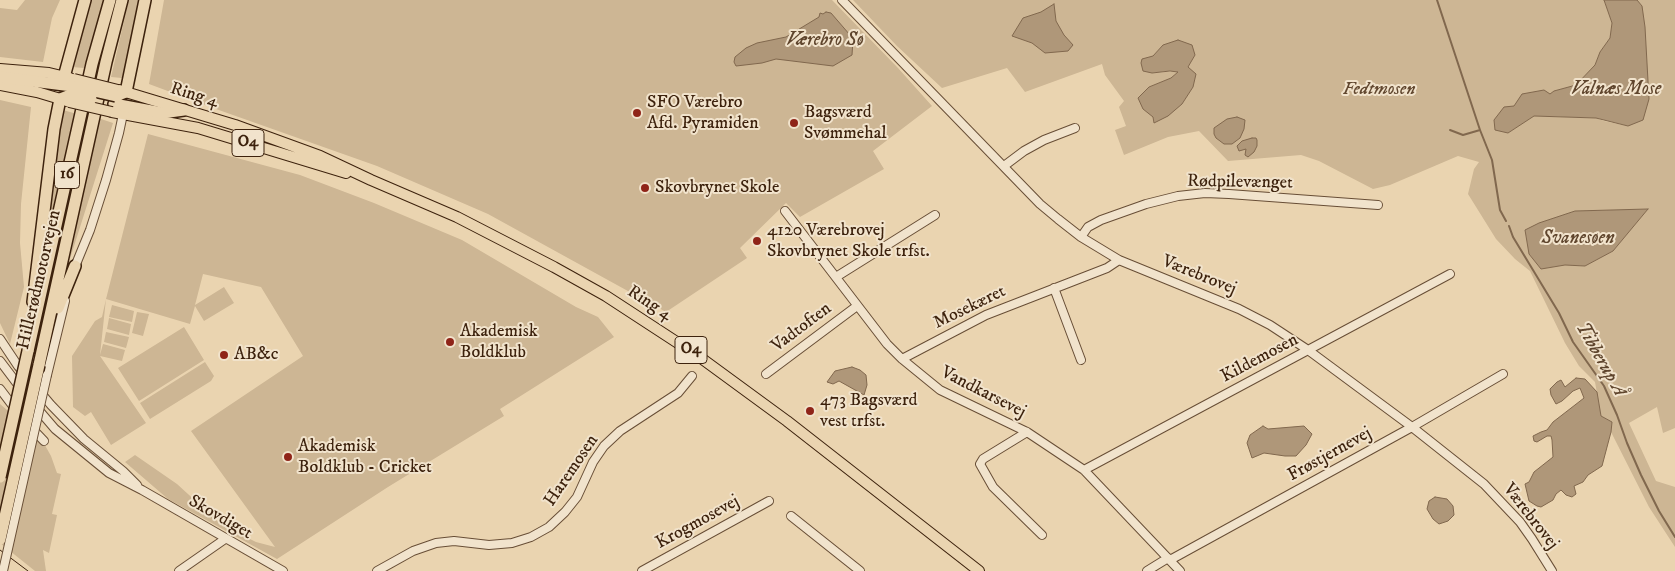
<!DOCTYPE html>
<html>
<head>
<meta charset="utf-8">
<style>
	body { margin:0 }
	canvas { display:block; background:#ead4b0 }
</style>
</head>
<body>
<canvas width="1675" height="571"></canvas>
<script>
const c = document.querySelector('canvas').getContext('2d');
c.lineJoin = 'round';
function paint(path, color) { c.fillStyle = color; c.fill(path, 'evenodd'); }
const shape = rows => new Path2D(rows.map(r => 'M' + r).join(''));
function strokePath(path, color, width, dash) { c.strokeStyle = color; c.lineWidth = width; c.lineCap = dash ? 'butt' : 'round'; c.setLineDash(dash || []); c.stroke(path); }
function drawText(font, color, halo, rows, align = 'center') {
  c.font = font + ' "IM FELL DW Pica",serif'; c.lineWidth = 4; c.setLineDash([]); c.textBaseline = 'middle'; c.strokeStyle = halo; c.fillStyle = color; for (const [text, x, y, turn = 0] of rows) {
    c.save(); c.translate(x, y); c.rotate((+turn || 0) * Math.PI / 180); c.textAlign = isNaN(turn) ? turn : align; if (halo) c.strokeText(text, 0, 0); c.fillText(text, 0, 0); c.restore();
  }
}
paint(shape([
	[25,0,60,0,52,18,43,62,0,57,0,8,17,10],
	[91,0,104,0,84,68,72,67],
	[129,0,140,0,122,78,111,77],
	[164,0,832,0,898,68,932,106,873,151,884,169,800,217,786,203,740,248,747,258,666,312,488,214,377,166,216,109,149,84],
	[853,0,1604,0,1612,23,1610,38,1600,52,1595,65,1576,85,1554,91,1508,133,1534,116,1596,118,1604,121,1628,126,1642,6,1637,0,1675,0,1675,428,1663,433,1657,407,1629,423,1656,481,1675,487,1675,547,1649,507,1611,432,1612,422,1601,416,1595,382,1579,366,1565,343,1530,271,1515,259,1496,239,1468,194,1474,169,1479,162,1458,156,1390,185,1373,189,1319,161,1301,155,1228,161,1199,131,1168,137,1124,155,1115,130,1126,126,1119,107,1124,101,1105,75,1102,64,1025,92,1007,68,942,88,897,46],
	[1163,45,1195,55,1188,67,1193,87,1182,104,1154,123,1149,87,1171,78,1179,71,1152,73,1153,56],
	[1648,209,1613,251,1585,266,1565,265,1541,269,1529,254,1525,230,1575,211],
	[0,100,31,107,21,204,20,243,24,287,10,344,0,323],
	[63,110,77,114,39,275],
	[98,118,113,123,69,262],
	[148,134,300,175,374,203,462,240,576,307,598,317,614,337,500,409,504,416,388,487,277,559,168,499,125,462,135,455,177,484,222,525,256,542,275,547,191,431,303,356,261,287,203,274,195,305,224,287,234,303,204,321,195,306,190,324,106,299,100,355,103,344,125,350,122,361,100,356,146,423,111,445,91,412,85,416,73,407,72,356,95,321,102,317,106,299],
	[112,305,134,311,132,322,109,317],
	[137,312,149,314,143,336,132,333],
	[109,318,131,324,129,335,107,329],
	[184,327,204,360,139,401,118,368],
	[106,332,129,337,126,348,104,342],
	[205,362,214,376,211,381,150,419,140,403],
	[0,404,42,440,51,456,57,473,61,474,52,514,57,515,49,553,43,550,46,571,35,571,0,543]
]), '#cdb694');
const water = shape([
	[1604,0,1637,0,1642,6,1645,27,1649,99,1643,120,1628,126,1596,118,1534,116,1508,133,1495,130,1494,120,1504,107,1514,106,1522,94,1544,90,1550,94,1554,91,1576,85,1595,65,1600,52,1610,38,1612,23,1604,0],
	[1054,4,1056,21,1064,35,1073,45,1068,51,1045,53,1032,43,1012,36,1023,18,1041,12,1054,4],
	[826,12,831,13,850,35,853,40,852,55,833,66,776,59,762,63,736,66,734,62,735,57,746,48,757,43,786,37,819,17,820,13,823,14,826,12],
	[1178,40,1192,45,1195,55,1188,67,1196,74,1193,87,1182,104,1168,116,1154,123,1153,117,1143,109,1138,98,1149,87,1171,78,1178,72,1170,71,1152,73,1143,71,1141,63,1142,59,1153,56,1163,45,1178,40],
	[1237,117,1245,120,1244,129,1240,138,1232,144,1224,144,1216,138,1214,134,1214,128,1227,119,1237,117],
	[1252,138,1256,138,1257,140,1257,146,1254,152,1248,157,1245,155,1246,149,1239,151,1237,146,1242,141,1252,138],
	[1648,209,1613,251,1585,266,1565,265,1541,269,1529,254,1525,230,1539,223,1575,211,1648,209],
	[852,367,860,370,866,375,867,385,864,395,839,381,833,384,827,382,835,371,852,367],
	[1576,378,1585,379,1597,392,1601,416,1612,422,1611,432,1602,466,1588,475,1583,482,1574,486,1576,494,1572,497,1566,495,1561,490,1556,494,1553,500,1541,507,1537,506,1529,501,1525,484,1529,482,1534,472,1553,457,1552,440,1551,436,1547,436,1537,442,1534,441,1533,436,1541,432,1547,430,1553,422,1584,398,1580,388,1573,391,1562,401,1556,404,1551,395,1550,389,1557,382,1561,380,1565,387,1576,378],
	[1263,426,1268,429,1304,426,1312,434,1306,445,1296,456,1285,456,1264,453,1252,458,1247,443,1250,435,1263,426],
	[1435,497,1447,499,1453,506,1454,515,1448,521,1439,524,1433,519,1427,509,1429,501,1435,497]
]);
paint(water, '#af9779');
strokePath(water, '#81684e', 1);
strokePath(shape([
	[1437,0,1480,130,1492,160,1500,210,1506,221],
	[1450,130,1463,135,1480,130],
	[1509,226,1513,237,1559,313,1573,342,1604,386,1617,415,1627,443,1641,475,1659,511,1675,537]
]), '#81684e', 2);
const minor = shape([
	[842,0,1040,204,1058,219,1081,237,1119,260,1239,309,1270,325,1308,350,1412,427,1484,484,1520,522,1532,539,1552,571],
	[1004,166,1024,151,1044,140,1075,128],
	[785,211,887,344,902,359,940,390,1027,432,1084,470,1180,571],
	[1081,237,1088,227,1101,220,1146,204,1178,196,1205,193,1229,194,1378,205],
	[74,269,90,230,106,180,119,133,123,114],
	[836,277,935,215],
	[1054,288,1081,360],
	[0,339,18,366,51,405,84,439,123,471,137,485],
	[902,359,986,315,1107,268,1119,260],
	[0,361,25,394,55,429,109,473,142,490,283,571],
	[766,374,857,306],
	[47,375,65,301],
	[0,389,22,418,44,441],
	[1027,432,983,459,980,464,993,487,1042,535],
	[1084,470,1450,274],
	[791,516,860,571],
	[1170,560,1412,427,1503,374],
	[179,571,225,539],
	[377,571,413,551,436,543,454,541,489,545,512,543,531,537,549,527,565,512,577,497,593,462,604,446,620,431,678,393,692,376],
	[642,571,769,501],
	[1147,571,1168,558]
]);
const major = shape([
	[0,69,49,73,70,78],
	[0,85,37,92,67,101],
	[119,90,235,125,320,156,371,180,457,217,554,267,606,296,701,358,787,421,979,571],
	[112,112,198,128,346,173]
]);
const highway = shape([
	[0,77,72,86],
	[64,77,85,0],
	[116,96,126,92,145,0],
	[114,104,162,113,184,110],
	[33,302,54,129,60,99,70,95],
	[58,308,75,266],
	[28,351,92,64,110,0],
	[39,365,106,62,122,0]
]);
strokePath(minor, '#684e36', 10);
strokePath(major, '#3d220d', 12);
strokePath(highway, '#3d220d', 14);
strokePath(minor, '#f1e3cc', 8);
strokePath(major, '#ead4b0', 10);
strokePath(highway, '#ead4b0', 11);
strokePath(shape([
	[0,550,28,571],
	[0,571,1,571]
]), '#3d220d', 1);
const minorBridge = shape([
	[3,571,47,375]
]);
const majorBridge = shape([
	[74,79,118,90],
	[69,102,112,112]
]);
const highwayBridge = shape([
	[72,86,116,96],
	[70,95,91,99],
	[0,477,28,351],
	[0,539,39,365]
]);
strokePath(minorBridge, '#684e36', 10, []);
strokePath(majorBridge, '#3d220d', 12, []);
strokePath(highwayBridge, '#3d220d', 14, []);
strokePath(minorBridge, '#f1e3cc', 8);
strokePath(majorBridge, '#ead4b0', 10);
strokePath(highwayBridge, '#ead4b0', 11);
for (const [x, y, r, color] of [
	[637,113,5,"#8f2418"],
	[794,123,5,"#8f2418"],
	[645,188,5,"#8f2418"],
	[757,241,5,"#8f2418"],
	[450,342,5,"#8f2418"],
	[224,355,5,"#8f2418"],
	[810,411,5,"#8f2418"],
	[288,457,5,"#8f2418"]
]) { const dot = new Path2D(); dot.arc(x, y, r, 0, 2 * Math.PI); c.fillStyle = color; c.fill(dot); strokePath(dot, '#f1e3cc', 2); }
for (const [x, y, w] of [
	[248,143,32],
	[67,175,25],
	[691,350,32]
]) { const box = new Path2D(); box.roundRect(x - w / 2, y - 13.5, w, 27, 4); c.fillStyle = '#f1e3cc'; c.fill(box); strokePath(box, '#3d220d', 1); }
drawText('bold 16px', '#3d220d', null, [
	["O4",248,143],
	["16",67,175],
	["O4",691,350]
]);
drawText('italic 18px', '#61472f', '#f1e3cc', [
	["Fedtmosen",1379,90]
]);
drawText('18px', '#3d220d', '#f1e3cc', [
	["Ring 4",194,96,17],
	["Rødpilevænget",1240,183,1],
	["Værebrovej",1199,276,22],
	["Hillerødmotorvejen",40,280,-77],
	["Ring 4",649,304,33],
	["Mosekæret",970,308,-26],
	["Vadtoften",802,328,-37],
	["Kildemosen",1260,359,-28],
	["Vandkarsevej",983,393,27],
	["Frøstjernevej",1330,455,-29],
	["Haremosen",572,471,-56],
	["Værebrovej",1530,517,52],
	["Skovdiget",220,518,30],
	["Krogmosevej",698,523,-29]
]);
drawText('18px', '#3d220d', '#f1e3cc', [
	["SFO Værebro",647,103],
	["Afd. Pyramiden",647,124],
	["Bagsværd",804,113],
	["Svømmehal",804,134],
	["Skovbrynet Skole",655,188],
	["4120 Værebrovej",767,231],
	["Skovbrynet Skole trfst.",767,252],
	["Akademisk",460,332],
	["Boldklub",460,353],
	["AB&c",234,355],
	["473 Bagsværd",820,401],
	["vest trfst.",820,422],
	["Akademisk",298,447],
	["Boldklub - Cricket",298,468]
], 'left');
drawText('italic 19px', '#5f452d', '#f1e3cc', [
	["Værebro Sø",825,41],
	["Valnæs Mose",1616,90],
	["Svanesøen",1578,239],
	["Tibberup Å",1600,360,60]
]);
</script>
</body>
</html>
